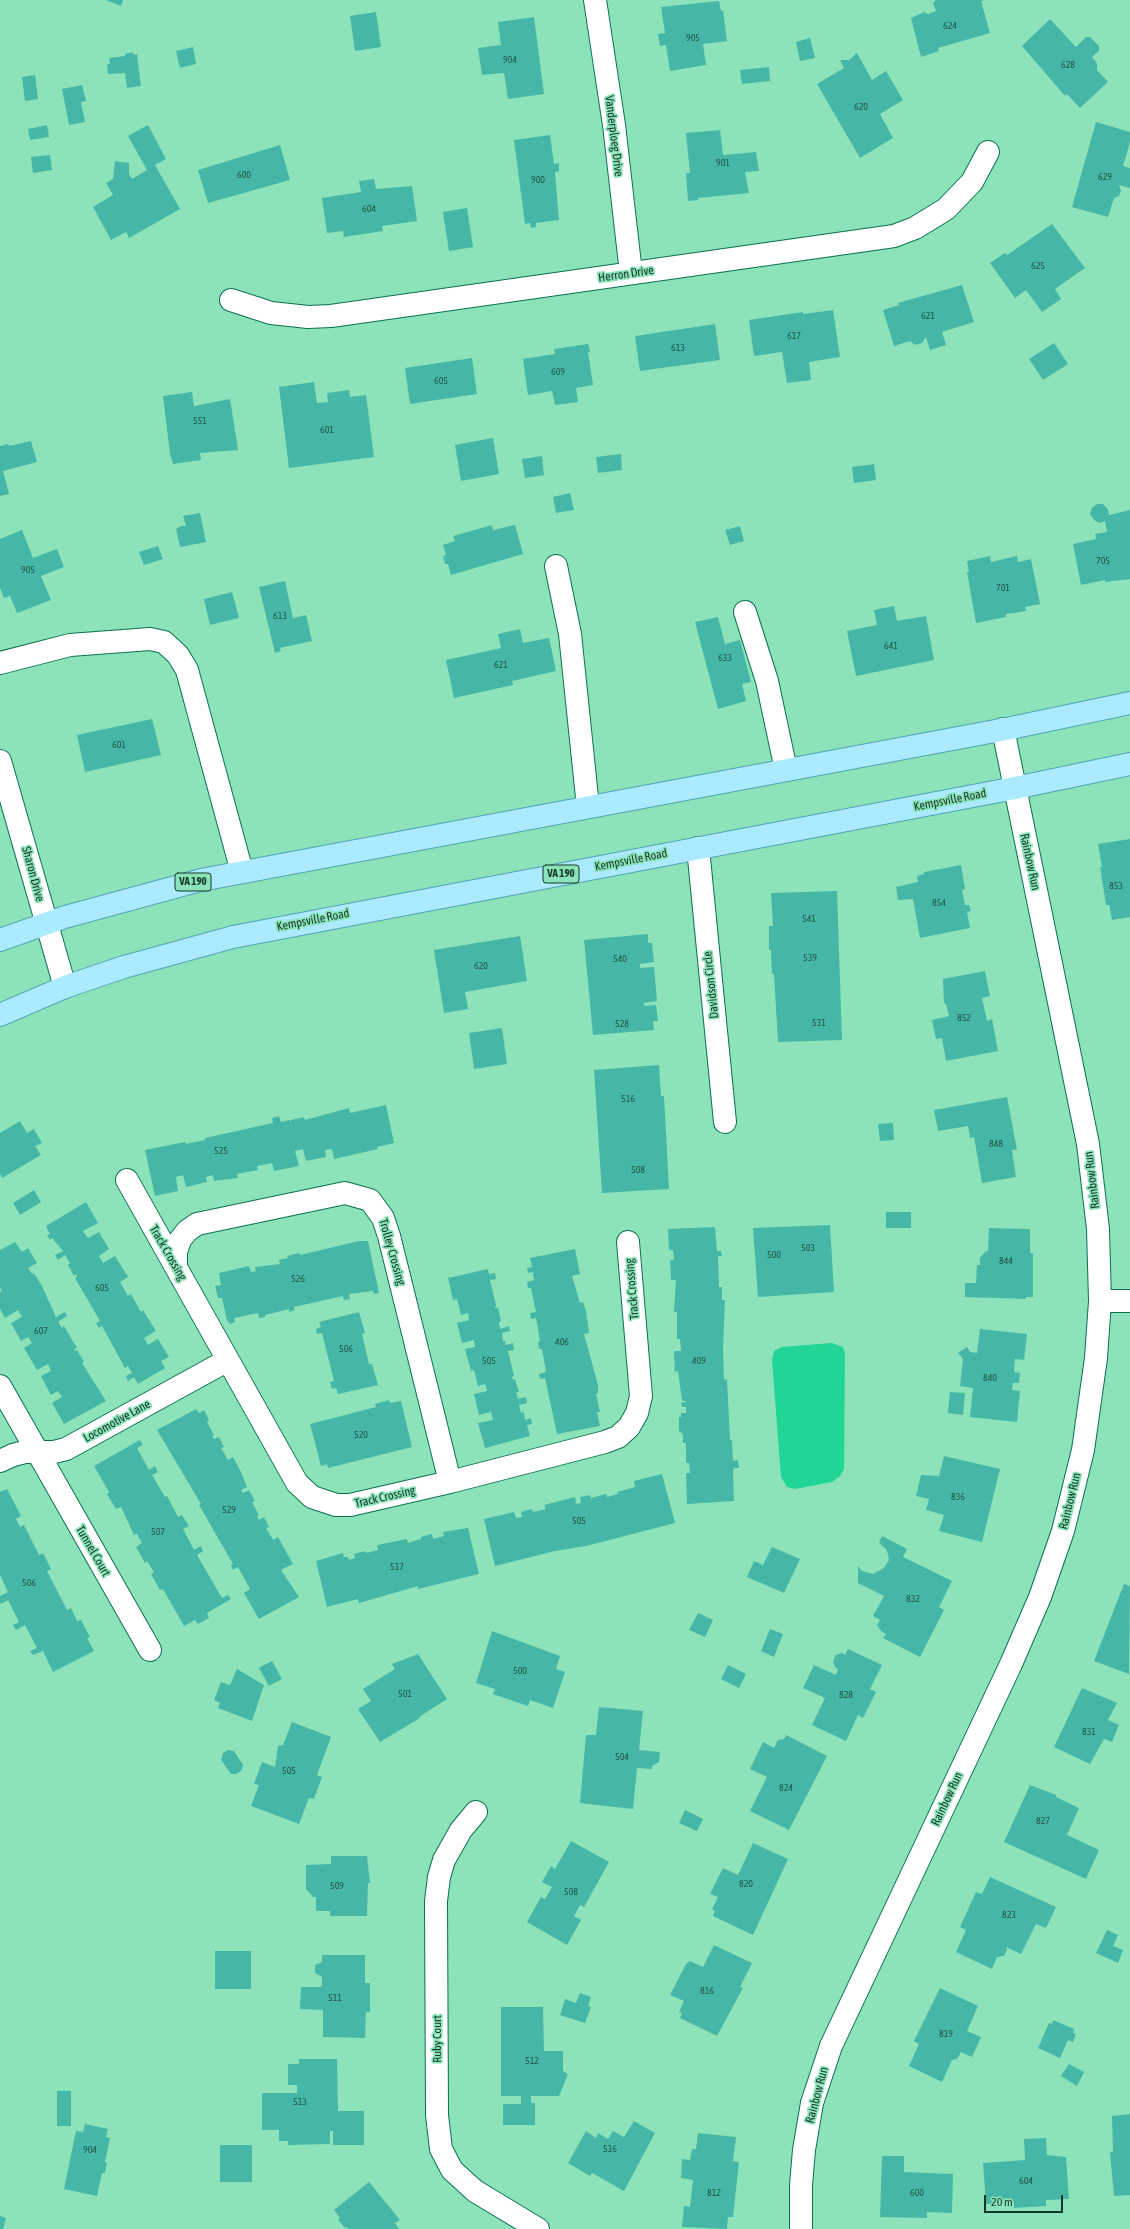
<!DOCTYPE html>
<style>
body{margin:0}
#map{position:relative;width:1130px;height:2229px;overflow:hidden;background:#8ce3b9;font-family:"Asap Condensed",sans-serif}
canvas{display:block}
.scale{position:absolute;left:984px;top:2195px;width:79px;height:18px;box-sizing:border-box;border:2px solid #123827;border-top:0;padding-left:5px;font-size:12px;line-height:14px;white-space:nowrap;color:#123827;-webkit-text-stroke:3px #8ce3b9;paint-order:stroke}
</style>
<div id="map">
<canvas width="1130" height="2229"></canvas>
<div class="scale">20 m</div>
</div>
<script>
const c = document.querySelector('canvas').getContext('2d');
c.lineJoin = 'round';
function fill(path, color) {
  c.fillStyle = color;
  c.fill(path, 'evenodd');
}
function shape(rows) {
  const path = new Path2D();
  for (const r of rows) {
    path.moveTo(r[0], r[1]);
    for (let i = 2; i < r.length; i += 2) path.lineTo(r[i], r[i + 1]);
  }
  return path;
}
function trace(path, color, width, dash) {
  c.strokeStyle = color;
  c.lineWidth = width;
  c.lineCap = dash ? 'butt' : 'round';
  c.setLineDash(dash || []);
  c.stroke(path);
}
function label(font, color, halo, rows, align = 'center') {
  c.font = font + ' "Asap Condensed",sans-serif';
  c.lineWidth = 3.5;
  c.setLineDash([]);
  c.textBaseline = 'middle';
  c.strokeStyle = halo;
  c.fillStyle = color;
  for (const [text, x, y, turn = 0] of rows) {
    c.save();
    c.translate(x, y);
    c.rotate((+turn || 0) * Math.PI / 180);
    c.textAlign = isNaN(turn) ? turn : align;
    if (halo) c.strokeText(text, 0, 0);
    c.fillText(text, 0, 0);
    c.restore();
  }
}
const water = shape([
 [832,1343,843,1347,845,1354,844,1469,840,1476,832,1482,795,1489,787,1487,781,1477,772,1360,774,1351,782,1347]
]);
const building = shape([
 [106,0,123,0,121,6],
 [936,0,985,0,981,1,990,33,938,48,939,51,921,57,911,18,924,12,928,14,936,11,933,3],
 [719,1,721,11,723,10,727,41,703,44,706,65,670,71,666,45,660,46,658,34,665,33,661,7],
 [376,12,381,47,355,51,350,16],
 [534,17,544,94,508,99,504,73,482,75,478,48,501,45,498,22],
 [1050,19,1076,47,1086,37,1090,37,1099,46,1099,51,1092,57,1097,63,1097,70,1108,82,1080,108,1067,94,1065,96,1022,46],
 [810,38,815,58,800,61,796,42],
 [193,47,196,64,180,68,176,51],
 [133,52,134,55,137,54,141,86,127,88,125,73,108,74,107,64,110,64,109,58,125,56,125,54],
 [857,53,872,80,886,71,903,100,880,114,893,138,860,158,817,84,844,68,840,60,849,60],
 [769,67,770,81,742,84,740,70],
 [35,75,38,99,25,101,22,77],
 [82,85,86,101,81,102,85,122,69,125,62,89],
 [1096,122,1130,132,1130,142,1123,166,1130,168,1130,188,1119,185,1121,191,1119,196,1114,198,1108,217,1072,207],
 [47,125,49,137,30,140,28,129],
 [148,125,166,159,155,165,180,209,129,238,126,232,111,240,93,207,113,195,106,183,113,179,115,161,129,163,129,174,132,179,147,170,128,136],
 [720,130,723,155,756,152,759,171,745,172,749,193,698,198,698,200,688,201,686,173,690,173,686,133],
 [550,135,554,164,559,163,559,171,555,172,559,220,536,223,536,227,531,228,530,223,525,224,514,140],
 [280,145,290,180,208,203,198,170],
 [50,155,52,170,33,173,31,157],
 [374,179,376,189,412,186,417,221,382,226,383,231,344,237,343,231,327,233,322,198,361,192,359,181],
 [467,208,473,247,449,251,443,212],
 [1052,224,1085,268,1055,289,1061,299,1042,312,1026,290,1015,298,990,263,1005,253,1007,255],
 [962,285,974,322,942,332,946,345,930,350,926,337,922,343,915,345,910,341,894,346,883,310,899,305,898,303],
 [833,310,840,357,809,362,811,380,787,383,782,352,754,356,749,320,803,312,803,314],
 [715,324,720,360,640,371,635,336],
 [1054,343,1068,364,1043,380,1029,359],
 [588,344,590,352,588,352,593,385,576,388,578,402,555,405,552,391,528,395,523,359,555,354,554,349],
 [472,358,477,394,410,404,405,368],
 [314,382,317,403,328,402,327,393,349,390,350,397,366,395,374,457,289,468,279,387],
 [192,392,194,406,230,399,238,450,200,453,201,460,173,464,170,454,163,396],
 [493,438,499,474,461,481,455,445],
 [31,441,37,462,3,471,9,494,0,496,0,446,8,444,9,446],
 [621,454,622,470,598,473,596,457],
 [542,456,544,475,525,478,522,459],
 [874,464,876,480,854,483,852,467],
 [570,493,574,510,556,513,553,497],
 [1097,504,1103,504,1108,509,1109,515,1130,510,1130,579,1105,582,1105,580,1081,585,1073,544,1096,539,1095,534,1107,532,1105,521,1099,523,1094,520,1090,514,1092,508],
 [200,513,206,542,180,547,176,529,181,526,186,526,183,516],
 [492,525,493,530,515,525,523,554,451,575,448,564,445,564,443,556,446,555,443,545,455,541,453,536],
 [740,526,744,541,730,545,725,530],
 [22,530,33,558,57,549,64,567,41,576,51,600,17,613,10,596,4,598,0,588,0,539],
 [158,546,163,559,144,565,139,552],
 [990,556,991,562,1017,556,1018,562,1031,559,1040,604,1025,607,1026,611,1006,614,1006,617,976,623,967,572,969,572,967,561],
 [285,581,293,618,306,615,312,641,280,648,281,651,275,653,259,587],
 [232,592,239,618,210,625,204,599],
 [894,606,897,621,926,616,934,660,856,676,847,631,877,625,874,610],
 [718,617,725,644,740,640,751,682,742,684,746,701,718,709,695,622],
 [520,629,523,643,549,638,556,671,512,681,513,685,454,698,446,660,501,648,498,634],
 [152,719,161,755,85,772,77,735],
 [1130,839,1130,917,1112,920,1109,905,1106,905,1100,867,1102,867,1098,844],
 [961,865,965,889,962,890,965,905,969,905,971,911,967,912,970,928,920,938,913,899,898,900,896,887,918,882,917,876,924,874,924,872],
 [837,891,842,1040,778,1042,774,974,772,974,771,950,769,950,769,926,773,926,771,893],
 [648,934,648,943,652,943,654,962,640,964,640,968,654,967,657,1001,644,1003,644,1006,656,1005,658,1021,653,1021,654,1030,593,1035,584,940],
 [520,936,527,981,465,992,468,1009,444,1013,434,950],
 [985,971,990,996,982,998,987,1021,992,1019,998,1051,946,1061,942,1038,936,1039,932,1020,949,1016,946,1004,944,1003,943,979],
 [502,1028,507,1064,474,1069,469,1033],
 [659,1065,661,1096,664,1096,669,1189,602,1193,594,1070],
 [1007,1097,1017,1150,1012,1150,1016,1177,982,1183,974,1137,970,1138,968,1126,938,1131,934,1110],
 [386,1105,394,1143,377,1147,378,1149,334,1159,332,1149,325,1150,326,1157,306,1161,303,1149,295,1151,299,1166,274,1171,272,1163,257,1166,258,1170,237,1174,238,1178,214,1181,213,1175,206,1177,207,1182,186,1187,183,1175,176,1177,178,1191,155,1196,145,1150,185,1142,186,1144,205,1140,205,1138,273,1123,272,1118,279,1116,281,1122,289,1120,290,1122,291,1120,304,1117,305,1120,349,1108,350,1113],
 [20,1121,27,1133,34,1129,42,1143,35,1146,41,1155,2,1178,0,1174,0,1133],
 [893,1123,894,1140,880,1141,878,1124],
 [34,1190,41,1202,20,1215,13,1203],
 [86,1202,98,1223,83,1231,88,1238,99,1232,109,1249,99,1256,103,1263,115,1256,128,1277,120,1282,128,1296,131,1294,141,1312,143,1310,156,1331,144,1338,148,1345,158,1339,169,1357,161,1361,165,1368,138,1384,134,1377,128,1381,126,1376,132,1373,128,1366,125,1368,102,1326,99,1328,96,1323,100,1321,75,1278,77,1277,76,1274,74,1276,68,1265,70,1263,65,1255,58,1260,55,1255,63,1251,52,1238,50,1240,47,1235,50,1234,46,1226],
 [886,1212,911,1212,911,1228,886,1228],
 [830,1225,834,1292,758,1297,753,1228],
 [715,1227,717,1251,721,1251,722,1256,718,1256,719,1287,722,1287,722,1300,725,1300,723,1350,724,1380,727,1379,730,1440,732,1440,733,1461,738,1460,739,1468,734,1468,733,1472,734,1501,687,1504,686,1473,690,1473,689,1463,686,1463,686,1443,683,1443,683,1434,679,1431,679,1417,681,1417,681,1413,686,1413,686,1407,682,1407,681,1403,686,1402,682,1400,678,1371,675,1372,674,1351,681,1351,680,1339,677,1339,677,1312,674,1312,676,1280,671,1280,670,1260,674,1260,673,1250,669,1250,668,1229],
 [989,1228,1030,1229,1030,1253,1033,1253,1033,1297,1026,1297,1026,1299,965,1297,965,1283,976,1283,977,1265,980,1265,980,1258,986,1251,988,1251],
 [359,1241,368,1241,379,1293,374,1294,373,1291,349,1294,350,1299,344,1300,343,1296,294,1307,295,1310,289,1312,289,1309,265,1315,265,1317,259,1318,258,1313,234,1318,235,1322,230,1324,227,1320,222,1298,218,1298,215,1286,221,1285,219,1273,249,1266,251,1272,256,1271,255,1267,280,1264,279,1260,288,1258,287,1256,299,1253,300,1255],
 [15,1242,22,1252,28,1248,37,1263,28,1268,32,1274,34,1273,42,1286,56,1317,65,1312,67,1316,58,1322,62,1328,64,1326,77,1348,74,1349,75,1351,77,1350,84,1362,82,1363,106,1401,64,1424,52,1403,62,1397,58,1391,51,1395,41,1376,51,1371,48,1364,37,1370,24,1348,32,1343,28,1337,21,1341,11,1323,22,1317,18,1310,5,1318,0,1309,0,1292,2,1291,0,1288,0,1250],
 [575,1249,580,1274,572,1276,580,1303,583,1302,586,1311,589,1333,584,1334,598,1385,598,1393,596,1394,600,1412,597,1412,600,1426,557,1434,545,1378,540,1379,539,1374,546,1372,542,1349,539,1349,538,1342,540,1341,536,1318,531,1319,530,1313,536,1312,531,1288,528,1288,527,1282,534,1280,533,1272,528,1273,527,1268,532,1267,530,1258],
 [488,1269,489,1274,495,1273,496,1279,490,1280,496,1305,495,1308,498,1308,501,1321,499,1322,500,1329,509,1326,510,1331,502,1333,503,1341,505,1341,506,1345,513,1343,514,1350,508,1351,514,1376,512,1377,513,1380,515,1379,519,1392,516,1392,518,1399,526,1397,527,1403,519,1405,521,1413,524,1412,525,1420,531,1418,532,1424,527,1425,530,1436,485,1448,478,1423,493,1420,491,1412,479,1415,474,1394,487,1391,485,1384,478,1386,474,1370,471,1371,465,1349,475,1347,474,1340,462,1343,457,1323,469,1320,468,1313,461,1315,457,1299,453,1300,448,1278],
 [359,1312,365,1333,362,1334,369,1364,372,1364,378,1385,338,1394,336,1388,332,1389,330,1382,334,1381,322,1333,317,1334,316,1329,321,1327,319,1322],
 [980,1329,1027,1334,1024,1360,1015,1359,1014,1372,1020,1373,1019,1383,1013,1383,1012,1390,1020,1391,1017,1422,970,1417,973,1388,960,1386,963,1359,958,1353,967,1347,970,1352,977,1353],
 [950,1392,965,1393,963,1415,948,1413],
 [389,1400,390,1403,401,1401,412,1447,328,1468,327,1464,321,1466,310,1424,376,1407,375,1404],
 [196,1409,199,1413,204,1410,209,1420,207,1422,214,1435,212,1436,214,1439,219,1437,224,1447,221,1448,228,1460,233,1457,241,1472,247,1487,241,1490,243,1493,249,1490,255,1501,252,1502,259,1515,257,1516,259,1520,264,1517,269,1527,266,1528,273,1540,278,1537,293,1564,281,1570,299,1597,259,1619,244,1593,250,1589,238,1567,233,1570,231,1565,233,1564,199,1505,201,1504,157,1430],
 [140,1440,143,1445,137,1448,149,1470,155,1466,158,1472,152,1475,165,1497,167,1496,178,1517,182,1515,189,1526,183,1529,194,1550,201,1546,203,1551,197,1555,222,1598,228,1595,231,1599,207,1613,209,1618,198,1624,195,1620,184,1626,163,1589,160,1590,151,1574,154,1572,147,1561,145,1563,136,1547,142,1543,137,1534,134,1535,121,1507,116,1509,107,1494,109,1492,94,1466],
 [944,1456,1000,1469,982,1542,939,1531,944,1515,926,1510,929,1499,916,1496,921,1475,939,1476],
 [662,1474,675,1523,586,1546,555,1551,495,1566,484,1519,514,1512,516,1518,522,1517,521,1512,532,1509,533,1512,546,1509,544,1505,575,1497,576,1504,581,1503,580,1497,590,1495,591,1498,606,1494,607,1497,618,1494,617,1492,635,1487,634,1481],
 [7,1489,21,1516,16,1519,20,1527,24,1525,39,1555,43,1553,51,1569,47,1571,67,1610,71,1608,77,1621,81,1620,90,1637,87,1638,94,1651,53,1672,43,1651,33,1655,30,1651,37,1648,25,1625,16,1630,13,1625,19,1622,8,1600,1,1604,0,1602,0,1596,8,1592,0,1575,0,1492],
 [468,1528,479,1574,418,1589,418,1586,359,1603,358,1599,327,1607,316,1561,343,1553,344,1557,348,1557,349,1560,355,1558,354,1554,365,1551,366,1553,378,1550,377,1545,407,1539,408,1543,421,1539,421,1537,432,1534,433,1539,444,1536,443,1532],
 [882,1536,907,1549,903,1557,952,1581,939,1607,944,1610,920,1657,883,1638,886,1634,881,1631,877,1625,880,1620,873,1616,884,1596,858,1583,858,1566,862,1571,873,1574,884,1568,889,1560,888,1554,886,1549,879,1543],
 [772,1547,800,1559,784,1593,747,1577,754,1561,763,1565],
 [1124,1584,1130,1586,1129,1674,1094,1661],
 [698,1613,713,1620,705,1637,689,1630],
 [770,1629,783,1634,774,1657,761,1651],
 [492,1631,560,1656,556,1669,565,1672,553,1708,530,1700,528,1706,493,1694,495,1689,476,1683],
 [848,1649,882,1665,870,1689,876,1692,863,1718,858,1715,846,1741,812,1725,825,1698,803,1688,814,1665,836,1675,838,1669,835,1667,833,1661,836,1655,842,1653,845,1655],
 [418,1654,447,1699,419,1717,420,1718,380,1742,358,1709,371,1701,363,1689,395,1669,392,1664],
 [272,1661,282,1679,269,1686,259,1668],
 [728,1665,746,1674,739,1688,721,1679],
 [237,1669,264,1685,252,1721,218,1708,220,1703,214,1700,221,1682,230,1685],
 [1082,1688,1117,1703,1108,1720,1119,1725,1112,1742,1104,1739,1090,1764,1054,1747],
 [599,1707,643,1711,639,1750,660,1752,659,1762,652,1766,652,1769,637,1768,633,1809,580,1803,586,1735,596,1735],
 [292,1722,331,1737,317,1775,322,1777,314,1799,309,1798,299,1824,251,1806,259,1785,254,1784,262,1762,275,1767,278,1746,283,1745],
 [786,1735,827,1756,789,1830,750,1811,767,1777,750,1769,763,1742,774,1748,778,1740,784,1739],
 [228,1750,234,1751,243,1765,241,1771,236,1774,231,1774,221,1760,223,1753],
 [1030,1785,1056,1795,1056,1797,1079,1808,1067,1835,1099,1850,1086,1879,1004,1842],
 [685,1810,703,1819,697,1831,679,1823],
 [571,1841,609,1862,584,1907,580,1905,574,1916,581,1920,567,1945,527,1922,541,1897,545,1899,552,1887,542,1882,551,1866,555,1869],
 [753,1843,788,1859,753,1935,713,1916,715,1911,712,1909,718,1897,710,1894,723,1868,738,1875],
 [331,1856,367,1856,370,1883,368,1883,367,1916,330,1916,330,1911,316,1911,316,1897,313,1897,306,1889,306,1865,331,1864],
 [990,1877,1056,1907,1046,1928,1036,1924,1021,1954,1006,1947,1007,1950,1004,1956,997,1957,992,1969,956,1952,966,1930,960,1927,976,1892,982,1894],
 [1107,1930,1118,1935,1113,1946,1123,1950,1118,1963,1096,1953],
 [714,1945,752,1963,740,1987,743,1988,717,2036,680,2018,682,2013,679,2012,684,2001,670,1995,686,1964,690,1961,703,1967],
 [215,1951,251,1951,251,1989,215,1989],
 [322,1955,365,1955,365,1983,370,1983,370,2012,366,2012,365,2038,323,2037,323,2010,300,2009,301,1987,321,1987,322,1984,322,1977,315,1973,315,1965,322,1962],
 [940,1988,978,2006,967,2031,981,2037,972,2057,961,2052,957,2059,952,2060,942,2082,909,2066,919,2044,914,2041],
 [580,1993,591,1997,588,2006,591,2007,585,2023,560,2015,565,1999,576,2003],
 [501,2007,543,2007,544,2051,563,2051,563,2071,568,2074,559,2096,531,2096,531,2103,535,2103,535,2125,503,2125,503,2104,521,2104,521,2096,501,2096],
 [1053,2020,1074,2029,1073,2033,1076,2034,1073,2042,1068,2040,1060,2058,1038,2048,1049,2023,1052,2024],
 [299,2059,337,2059,338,2111,364,2111,364,2145,333,2145,333,2131,330,2131,330,2144,288,2145,288,2141,279,2141,279,2130,262,2130,262,2093,297,2093,297,2085,288,2085,288,2064,299,2064],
 [1069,2064,1084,2072,1077,2086,1061,2076],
 [57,2091,71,2091,71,2126,57,2126],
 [1130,2114,1130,2195,1114,2196,1110,2152,1113,2152,1112,2116],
 [634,2121,655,2133,624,2191,592,2173,590,2176,568,2163,586,2131,596,2138,598,2133,608,2139,613,2131,624,2137],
 [85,2124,108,2129,106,2137,110,2138,105,2162,107,2163,105,2173,102,2173,97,2196,64,2189,76,2131,83,2132],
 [698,2133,736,2137,733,2161,739,2162,733,2217,728,2217,727,2229,682,2227,684,2206,690,2207,693,2180,681,2178,682,2159,690,2160,692,2149,696,2149],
 [1046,2138,1047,2155,1066,2157,1069,2199,1046,2200,1046,2206,1014,2208,1014,2202,986,2204,983,2163,1025,2160,1024,2139],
 [220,2145,252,2145,252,2182,220,2182],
 [882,2156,904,2156,904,2172,953,2174,952,2213,927,2212,927,2218,880,2217],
 [369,2182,400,2220,395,2223,399,2229,348,2229,347,2227,345,2228,338,2220,340,2218,334,2210],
 [0,2216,6,2218,3,2229,0,2229]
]);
const minor = shape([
 [595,0,614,125,631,273],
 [231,300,271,313,308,317,331,316,894,236,915,228,946,209,972,182,988,152],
 [556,566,570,634,588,807],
 [745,612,767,681,786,770],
 [0,663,70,645,150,639,164,642,178,655,187,670,242,872],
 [0,761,65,987],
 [698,848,725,1122],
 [127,1180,297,1483,312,1497,336,1505,350,1505,450,1482,605,1442,618,1437,629,1427,637,1413,641,1396,628,1242],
 [176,1267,176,1252,180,1240,187,1231,197,1224,345,1193,370,1200,383,1218,389,1236,450,1482],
 [1100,1301,1130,1301],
 [0,1386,150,1650],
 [0,1461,13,1455,25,1452,54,1452,66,1449,228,1360],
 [476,1812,461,1830,444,1860,439,1877,436,1901,437,2115,441,2149,452,2170,475,2191,538,2229],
 [801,2229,801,2185,804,2150,812,2103,831,2046,1011,1664,1040,1597,1063,1531,1083,1450,1096,1358,1100,1301,1098,1229,1088,1144,1003,729]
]);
const major = shape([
 [0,940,65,917,201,880,1006,729,1130,703],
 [0,1015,65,987,124,967,233,937,1015,788,1130,764]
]);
const numberNames = [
 ["624",950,26],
 ["905",693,38],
 ["904",510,60],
 ["628",1068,65],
 ["620",861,107],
 ["901",723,163],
 ["600",244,175],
 ["629",1105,177],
 ["900",538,180],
 ["604",369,209],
 ["625",1038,266],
 ["621",928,316],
 ["617",794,336],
 ["613",678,348],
 ["609",558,372],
 ["605",441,381],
 ["551",200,421],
 ["601",327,430],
 ["705",1103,561],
 ["905",28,570],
 ["701",1003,588],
 ["613",280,616],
 ["641",891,646],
 ["633",725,658],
 ["621",501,665],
 ["601",119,745],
 ["853",1116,886],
 ["854",939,903],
 ["541",809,919],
 ["539",810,958],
 ["540",620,959],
 ["620",481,966],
 ["852",964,1018],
 ["531",819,1023],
 ["528",622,1024],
 ["516",628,1099],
 ["848",996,1144],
 ["525",221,1151],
 ["508",638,1170],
 ["503",808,1248],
 ["500",774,1255],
 ["844",1006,1261],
 ["526",298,1279],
 ["605",102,1288],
 ["607",41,1331],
 ["406",562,1342],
 ["506",346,1349],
 ["505",489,1361],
 ["409",699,1361],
 ["840",990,1378],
 ["520",361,1435],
 ["836",958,1497],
 ["529",229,1510],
 ["505",579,1521],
 ["507",158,1532],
 ["517",397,1567],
 ["506",29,1583],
 ["832",913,1599],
 ["500",520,1671],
 ["501",405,1694],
 ["828",846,1695],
 ["831",1089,1732],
 ["504",622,1757],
 ["505",289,1771],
 ["824",786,1788],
 ["827",1043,1821],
 ["820",746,1884],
 ["509",337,1886],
 ["508",571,1892],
 ["823",1009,1915],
 ["816",707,1991],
 ["511",335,1998],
 ["819",946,2034],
 ["512",532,2061],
 ["513",300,2102],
 ["516",610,2149],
 ["904",90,2150],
 ["604",1026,2181],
 ["812",714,2193],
 ["600",917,2193]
];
const shields = [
 [561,874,36],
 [193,882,36]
];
const shieldNames = [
 ["VA 190",561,874],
 ["VA 190",193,882]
];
const streetNames = [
 ["Vanderploeg Drive",614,136,83],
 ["Herron Drive",626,274,-8],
 ["Kempsville Road",950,800,-11],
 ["Kempsville Road",631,860,-11],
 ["Rainbow Run",1030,862,78],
 ["Sharon Drive",33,874,75],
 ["Kempsville Road",313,920,-11],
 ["Davidson Circle",711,985,-96],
 ["Rainbow Run",1092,1180,-97],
 ["Trolley Crossing",392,1252,74],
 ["Track Crossing",168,1253,60],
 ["Track Crossing",632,1289,-95],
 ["Locomotive Lane",117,1421,-29],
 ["Track Crossing",385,1497,-13],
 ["Rainbow Run",1070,1501,-76],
 ["Tunnel Court",93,1551,60],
 ["Rainbow Run",947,1799,-65],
 ["Ruby Court",437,2039,-90],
 ["Rainbow Run",817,2095,-75]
];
fill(water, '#20d595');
fill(building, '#46b7a7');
trace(minor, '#0a724e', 24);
trace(major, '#51a3b3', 24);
trace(minor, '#fff', 22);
trace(major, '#abeaff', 22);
label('10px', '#1f5847', null, numberNames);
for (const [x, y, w] of shields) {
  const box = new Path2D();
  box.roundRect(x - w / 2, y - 9, w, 18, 3);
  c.fillStyle = '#8ce3b9';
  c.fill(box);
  trace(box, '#123827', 1);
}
label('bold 11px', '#123827', null, shieldNames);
label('12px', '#123827', '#8ce3b9', streetNames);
</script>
